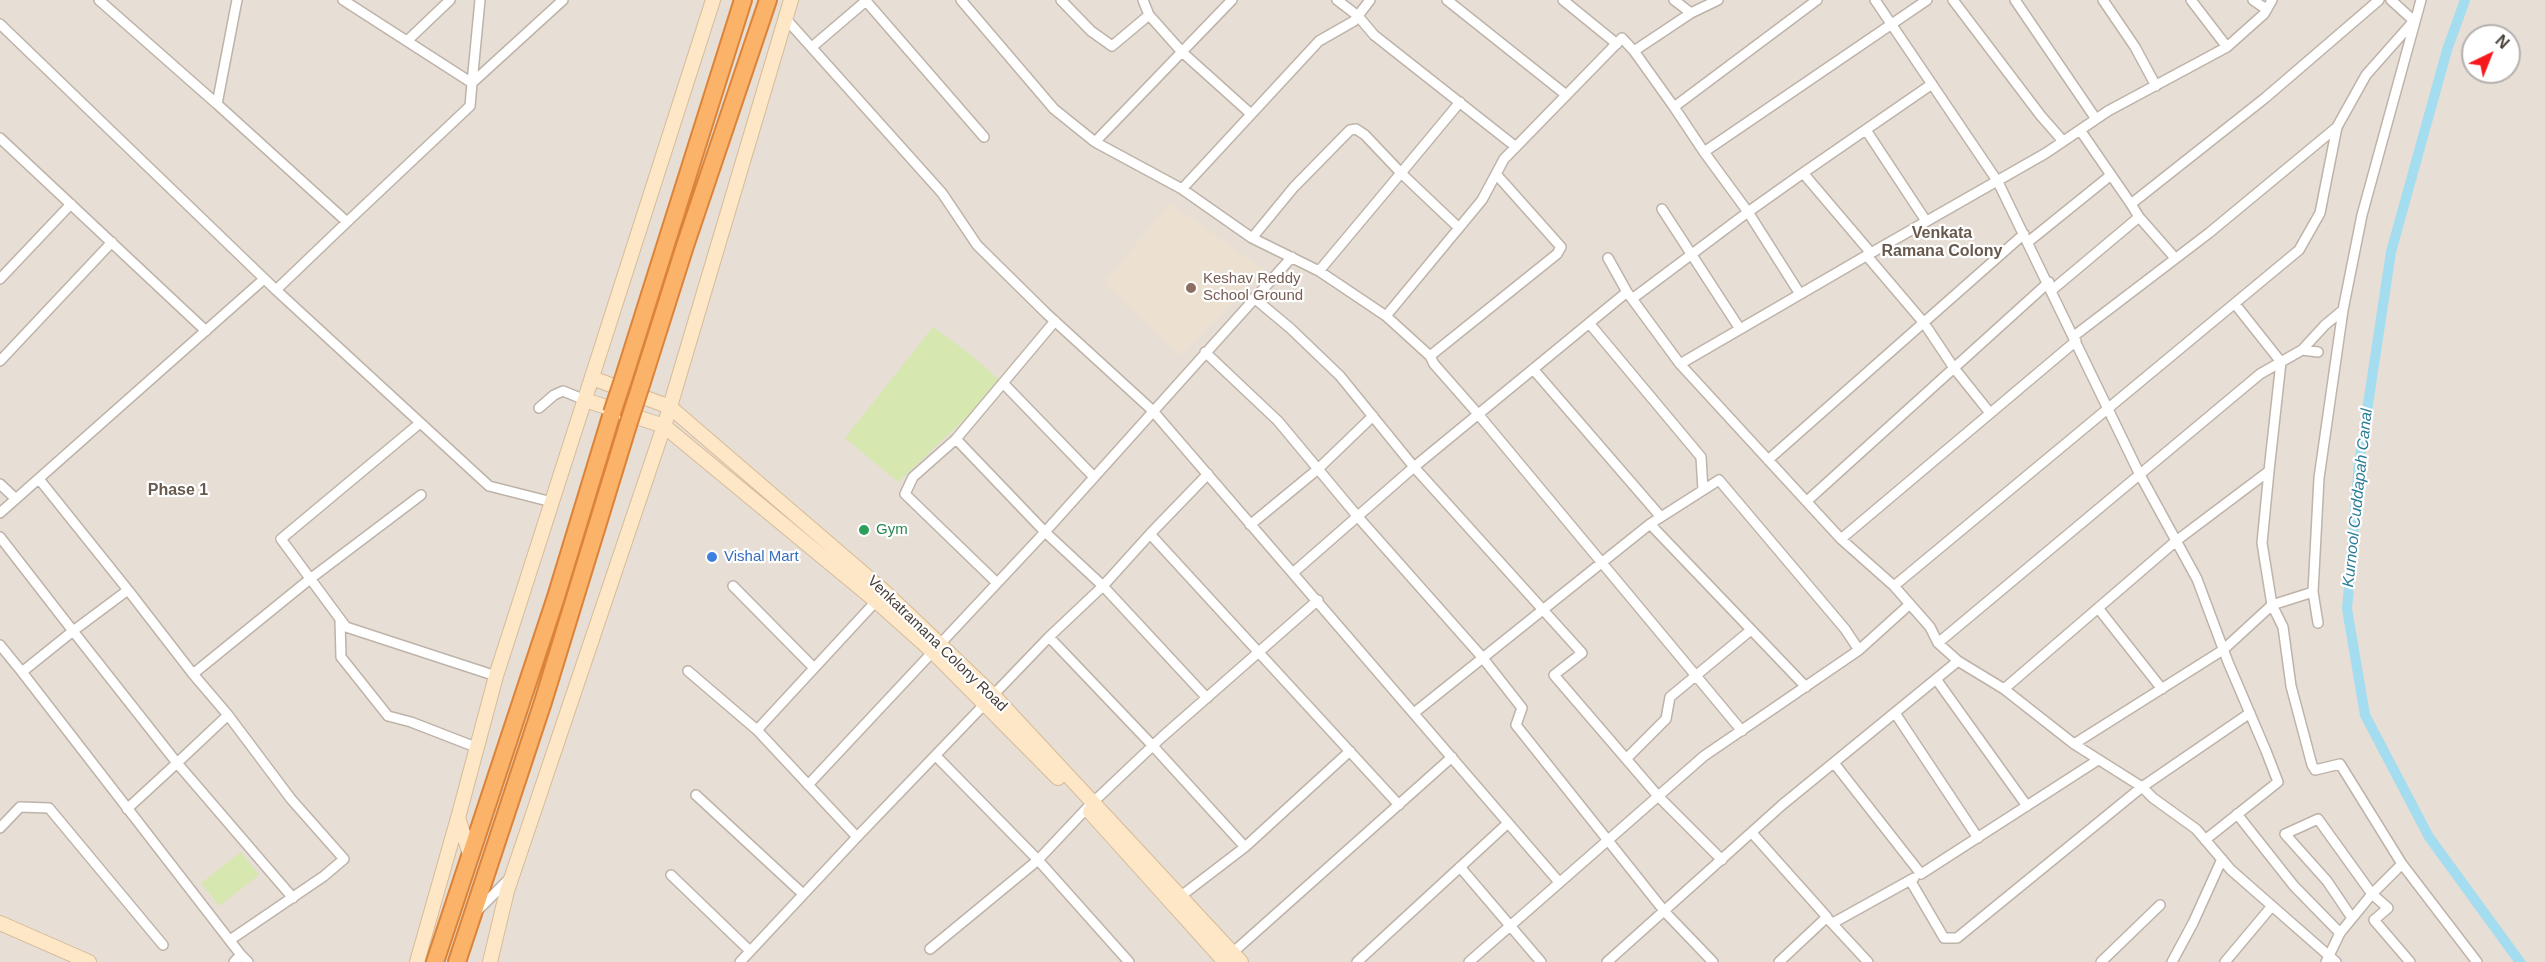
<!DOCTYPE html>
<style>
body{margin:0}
#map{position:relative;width:2545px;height:962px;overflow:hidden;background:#f3ede7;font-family:Arial,sans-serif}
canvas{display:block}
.north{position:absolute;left:2461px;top:24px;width:60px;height:60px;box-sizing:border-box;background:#fff;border:2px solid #b5b1af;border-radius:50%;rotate:43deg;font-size:16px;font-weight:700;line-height:24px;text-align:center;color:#463d36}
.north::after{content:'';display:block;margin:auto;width:21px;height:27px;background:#f61a1e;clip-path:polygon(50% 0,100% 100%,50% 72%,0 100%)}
</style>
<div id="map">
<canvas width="2545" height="962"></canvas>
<div class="north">N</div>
</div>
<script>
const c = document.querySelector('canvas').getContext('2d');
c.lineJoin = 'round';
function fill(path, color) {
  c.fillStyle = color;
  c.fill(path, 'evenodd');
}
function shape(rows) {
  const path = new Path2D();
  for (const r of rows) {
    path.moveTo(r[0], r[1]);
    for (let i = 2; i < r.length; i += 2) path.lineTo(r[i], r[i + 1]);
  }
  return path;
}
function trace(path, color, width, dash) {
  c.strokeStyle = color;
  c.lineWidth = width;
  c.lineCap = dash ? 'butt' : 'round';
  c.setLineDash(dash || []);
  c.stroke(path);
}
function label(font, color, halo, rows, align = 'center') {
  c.font = font + ' Arial,sans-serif';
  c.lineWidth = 4.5;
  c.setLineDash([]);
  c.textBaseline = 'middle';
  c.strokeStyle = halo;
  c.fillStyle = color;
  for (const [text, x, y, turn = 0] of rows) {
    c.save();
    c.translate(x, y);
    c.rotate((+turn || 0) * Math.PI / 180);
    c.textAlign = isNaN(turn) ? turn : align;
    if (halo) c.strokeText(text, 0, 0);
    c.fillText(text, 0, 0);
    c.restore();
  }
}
const residential = shape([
 [0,0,2545,0,2545,962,0,962],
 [2473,36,2509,36,2509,72,2473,72]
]);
const education = shape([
 [1169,203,1265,270,1180,356,1104,283]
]);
const green = shape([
 [933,327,966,351,1003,383,898,482,845,438],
 [241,852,259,875,219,906,201,883]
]);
const canal = shape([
 [2465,0,2447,50,2391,252,2359,464,2347,609,2365,715,2429,837,2520,962]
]);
const street = shape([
 [99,0,217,104],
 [237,0,217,104,347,222,276,290,489,486,552,502],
 [343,0,472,83,480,0],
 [961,0,1054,109,1095,142,1182,189,1319,41,1354,21,1370,0],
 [1061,0,1091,31,1112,46,1149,15],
 [1143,0,1149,15,1182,52,1251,114],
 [1337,0,1358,16,1374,35,1516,147],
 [1447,0,1565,94],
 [1563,0,1617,44],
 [1674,0,1691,13],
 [1718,0,1691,13,1634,51,1674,107,1817,0],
 [1875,0,1998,182,2139,473,2197,579,2228,662,2266,751,2278,782,2205,840],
 [1953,0,2041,116,2063,141],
 [2015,0,2096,119],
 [2103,0,2135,47,2156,86],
 [2191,0,2227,47],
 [2253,0,2266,9],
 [2391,0,2414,21],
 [866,1,984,137],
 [786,19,942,193,977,245,1047,314,1152,410,1559,882],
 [0,24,276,290],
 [407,41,450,0],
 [812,47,867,0],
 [1674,107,1704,152],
 [1866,130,1926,221],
 [0,138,206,331],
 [1095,142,1232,0],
 [2111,175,2131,204],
 [1182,189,1252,238,1319,271,1386,316,1430,356,1434,364,1478,414,1742,731],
 [1662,209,1740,329],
 [2139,217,2175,258],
 [347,222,470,106,472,83,563,0],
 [1252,238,1294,187,1350,130,1356,129,1365,135,1401,173,1460,102],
 [2028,242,2111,175,2080,130],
 [1871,253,2046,153,2108,111,2227,47,2264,14,2272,0],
 [1867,256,1924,323,1954,368,1990,413],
 [1608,258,1627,292,1680,364,1841,539,1894,586,1930,627,1938,643,1958,661,2004,689,2074,744,2142,787,2153,798,2196,829,2231,870,2336,962],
 [1319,271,1401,173,1459,228],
 [0,279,71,204],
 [2052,290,2139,217,2131,204,2265,98,2379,0],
 [1800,294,1748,212,1803,173],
 [1254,298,1290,328,1340,376,1414,467,1582,653,1554,675,1658,796,1722,860],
 [1632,299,1748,212,1704,152,1927,0],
 [1386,316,1482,200,1504,159,1622,38,1634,51],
 [1589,323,1701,457,1703,490],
 [2074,336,2209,233,2337,127,2366,75,2412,23],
 [2302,350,2325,325,2343,310],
 [1205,352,1278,421,1358,517,1482,657,1522,708,1516,725,1665,912,1713,962],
 [1430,356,1557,254,1561,247,1496,174],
 [0,361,112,242],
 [1680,364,1871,253,1803,173,1932,84],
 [1533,369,1661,517],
 [1003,383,1093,476],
 [539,408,554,395,563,391,585,400],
 [420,423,281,539,346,627,496,676],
 [956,439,1045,532,1103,586,1207,698],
 [1768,460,2024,234],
 [39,479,128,590],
 [0,484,16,499],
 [1807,501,2049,282],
 [0,513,264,279],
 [1250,525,1318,469,1373,416],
 [1150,534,1399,805],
 [0,537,73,631,22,672,0,645],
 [1841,539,2076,341],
 [1294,572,1414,467,1627,292],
 [996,582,905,494,913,477,956,439,1055,321],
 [733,586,814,668],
 [1894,586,2299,250,2320,213,2337,127],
 [2313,592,2272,605,2283,627,2291,686,2312,765,2315,770,2340,764,2402,864,2477,962],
 [2098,608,2162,689],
 [340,620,341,657,388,716,411,722,478,748],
 [2318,623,2313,592,2319,478,2343,310,2362,215,2421,0],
 [1049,637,1153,746,1245,847],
 [1938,643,2260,374,2302,350,2318,352],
 [688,671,757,730,857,837],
 [22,672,241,955],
 [193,674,310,579,421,495],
 [1936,679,2027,806],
 [1806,687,1650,524,1719,480,1845,629,1859,650],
 [2004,689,2176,541,2269,471,2281,362,2235,304],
 [1414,713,1650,524],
 [1895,713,1978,838],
 [228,715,291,799,344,859,324,876,230,940],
 [757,730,879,598],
 [2074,744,2223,650,2272,605,2262,543,2269,471],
 [936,756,1038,860,1129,962],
 [1626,759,1666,719,1670,697,1751,630],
 [1834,763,1921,874,2098,760],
 [808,785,1045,532,1292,257],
 [696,795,803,894],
 [127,809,177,763,228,715,193,674,128,590,73,631,177,763,293,898],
 [2237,814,2294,886,2340,933],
 [0,828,20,807,49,808,163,945],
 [1752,833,1827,917,1779,962],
 [1460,867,1541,962],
 [671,875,750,951],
 [1910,880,1944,938,1957,938,2142,787,2250,713],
 [1181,896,1245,847,1350,751],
 [477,911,510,878],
 [2352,918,2327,881,2285,834,2318,819,2372,894,2388,908,2374,920,2410,962],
 [1829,920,1868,962],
 [1833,923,1914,878],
 [930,949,1038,860,1087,808,1162,737,1318,600],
 [1230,955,1452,757],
 [234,962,241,955,248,962],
 [740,962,857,837,1049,637,1103,586,1150,534,1208,474],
 [1357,962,1508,823],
 [1469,962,1704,756,1859,650,1910,604],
 [1607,962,1782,805,1958,661],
 [2101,962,2160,905],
 [2172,962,2193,923,2222,859],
 [2225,962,2272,906],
 [2326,962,2340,933,2372,894,2402,864]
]);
const secondary = shape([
 [592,378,670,407,885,592,994,696,1241,962],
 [585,400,664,426,876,601,932,651,1058,778],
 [1090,812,1225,962],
 [470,854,458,818,496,676,713,0],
 [0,923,89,962],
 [417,962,458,818],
 [490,962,507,891,666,420,791,0]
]);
const highway = shape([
 [623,380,743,0],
 [640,388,685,246,768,0],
 [435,962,556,597,612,413],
 [457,962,543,702,628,425]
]);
const highwayBridge = shape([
 [612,413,623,380],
 [628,425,640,388]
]);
const markers = [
 [1191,288,6,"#8d6e63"],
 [864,530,6,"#2e9e5b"],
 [712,557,6,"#3f7fe0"]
];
const educationNames = [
 ["Keshav Reddy",1203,279],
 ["School Ground",1203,296]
];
const leisureNames = [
 ["Gym",876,530]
];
const shopNames = [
 ["Vishal Mart",724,557]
];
const streetNames = [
 ["Venkatramana Colony Road",937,644,44]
];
const neighbourhoodNames = [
 ["Venkata",1942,234],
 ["Ramana Colony",1942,252],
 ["Phase 1",178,491]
];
const waterNames = [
 ["Kurnool Cuddapah Canal",2358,498,-84]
];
fill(residential, '#e7ded5');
fill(education, '#ece0d1');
fill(green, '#d7e7b0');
trace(canal, '#a3ddef', 10);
trace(street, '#beb3a9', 12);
trace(secondary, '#d5bb99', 16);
trace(highway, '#db8439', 20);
trace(street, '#fff', 9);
trace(secondary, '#fee7c6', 14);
trace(highway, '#fbb269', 16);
trace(highwayBridge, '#db8439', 20, []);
trace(highwayBridge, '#fbb269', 16);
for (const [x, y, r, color] of markers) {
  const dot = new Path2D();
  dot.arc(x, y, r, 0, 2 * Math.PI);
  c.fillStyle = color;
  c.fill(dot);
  trace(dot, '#fff', 2);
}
label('15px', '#785e54', '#fff', educationNames, 'left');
label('15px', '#27864d', '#fff', leisureNames, 'left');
label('15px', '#366cbe', '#fff', shopNames, 'left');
label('15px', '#463d36', '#fff', streetNames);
label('bold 16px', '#68594d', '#fff', neighbourhoodNames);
label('italic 16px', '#2b7d98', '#fff', waterNames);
</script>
